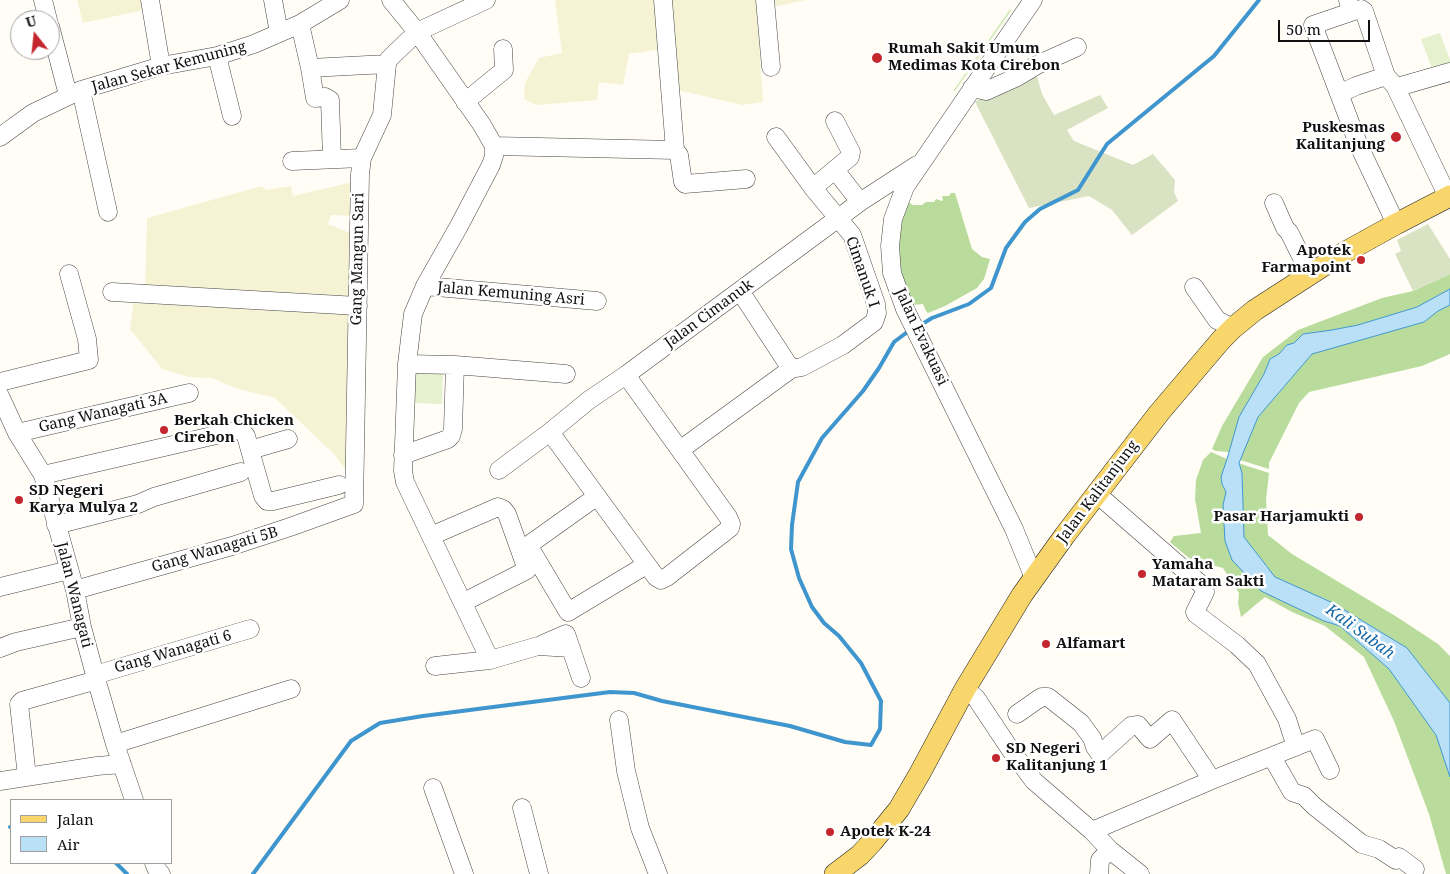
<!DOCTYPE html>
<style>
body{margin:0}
#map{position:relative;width:1450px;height:874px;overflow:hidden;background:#fffdf5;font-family:"Noto Serif",serif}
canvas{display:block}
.legend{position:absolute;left:10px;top:799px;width:162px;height:65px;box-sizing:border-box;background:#fff;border:1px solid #a0a0a0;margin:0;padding:6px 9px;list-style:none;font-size:15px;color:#111}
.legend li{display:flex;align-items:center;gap:10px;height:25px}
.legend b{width:25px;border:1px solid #a0a0a0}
.north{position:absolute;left:10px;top:10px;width:50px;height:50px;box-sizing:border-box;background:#fff;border:1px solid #a0a0a0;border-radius:50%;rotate:344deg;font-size:14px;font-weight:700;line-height:20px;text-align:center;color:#111}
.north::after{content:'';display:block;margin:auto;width:18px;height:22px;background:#c4262e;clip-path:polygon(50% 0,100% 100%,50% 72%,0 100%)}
.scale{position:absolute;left:1278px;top:20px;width:92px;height:22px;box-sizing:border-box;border:2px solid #111;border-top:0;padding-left:6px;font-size:15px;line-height:18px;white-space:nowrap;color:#111;-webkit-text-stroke:4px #fff;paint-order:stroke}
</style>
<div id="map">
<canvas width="1450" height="874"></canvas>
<ul class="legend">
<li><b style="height:6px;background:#f9d66b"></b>Jalan</li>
<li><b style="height:14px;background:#b9e0f7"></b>Air</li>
</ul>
<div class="north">U</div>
<div class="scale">50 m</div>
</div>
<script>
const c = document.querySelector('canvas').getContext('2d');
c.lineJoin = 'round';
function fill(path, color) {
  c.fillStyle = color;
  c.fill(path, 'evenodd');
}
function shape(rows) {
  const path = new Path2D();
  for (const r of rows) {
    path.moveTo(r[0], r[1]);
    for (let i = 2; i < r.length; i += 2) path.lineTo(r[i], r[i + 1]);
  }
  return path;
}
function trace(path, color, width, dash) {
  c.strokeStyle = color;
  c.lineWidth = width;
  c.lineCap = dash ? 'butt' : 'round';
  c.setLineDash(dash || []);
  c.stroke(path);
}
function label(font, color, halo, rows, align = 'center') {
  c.font = font + ' "Noto Serif",serif';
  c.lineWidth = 5;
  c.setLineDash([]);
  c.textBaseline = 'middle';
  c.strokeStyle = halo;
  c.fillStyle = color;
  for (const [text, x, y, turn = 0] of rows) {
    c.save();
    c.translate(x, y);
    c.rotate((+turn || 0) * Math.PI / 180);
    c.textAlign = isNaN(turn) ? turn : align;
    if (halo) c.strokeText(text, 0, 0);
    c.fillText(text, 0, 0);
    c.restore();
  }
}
const farmland = shape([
 [77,0,142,0,144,10,83,23],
 [555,0,659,0,662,49,629,54,623,85,599,82,597,100,537,105,524,99,525,83,539,58,562,53],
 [670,0,807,0,757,10,763,102,742,105,678,90],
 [353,182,355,216,331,215,328,224,353,234,349,296,341,299,145,289,147,218,262,186,266,190,291,186,293,196],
 [134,298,353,313,348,473,334,454,275,398,238,389,212,378,189,377,162,369,130,329]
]);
const green = shape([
 [1010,9,1011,11,955,91,953,91]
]);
const forest = shape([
 [951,193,955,193,972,249,982,257,990,259,984,279,977,288,945,306,928,313,926,311,923,304,912,305,903,278,900,264,899,238,902,221,907,201,913,205,922,205,926,202,934,202,936,199,942,201,943,200,942,196,949,196],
 [1450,274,1450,289,1417,307,1358,325,1332,330,1303,334,1294,343,1287,345,1279,354,1270,359,1264,374,1239,417,1229,452,1216,451,1212,449,1222,426,1263,357,1298,330,1382,298,1413,291],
 [1450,305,1450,354,1422,366,1309,392,1299,403,1269,463,1269,469,1240,460,1258,417,1312,354,1424,322,1438,311],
 [1211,452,1227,459,1221,477,1222,484,1226,492,1223,505,1225,541,1324,621,1340,626,1389,669,1436,735,1450,777,1450,874,1446,874,1429,814,1394,721,1364,657,1325,626,1292,612,1265,597,1241,617,1238,603,1239,593,1223,568,1190,559,1170,542,1174,536,1201,533,1195,499,1196,480,1203,460],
 [1238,463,1269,473,1266,500,1268,535,1292,554,1397,617,1438,644,1450,656,1450,703,1407,648,1333,603,1275,577,1244,537,1242,473]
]);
const cemetery = shape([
 [1035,69,1042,94,1054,115,1100,95,1108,108,1067,130,1074,141,1133,165,1153,154,1175,180,1174,192,1178,201,1132,235,1112,210,1089,196,1029,208,975,102,988,93],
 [1428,224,1450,259,1450,274,1413,291,1395,254,1401,251,1397,240]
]);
const pitch = shape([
 [1440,33,1450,60,1450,68,1434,74,1421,39],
 [416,369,443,370,442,404,414,403]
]);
const water = shape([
 [1450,289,1450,305,1438,311,1424,322,1312,354,1258,417,1239,463,1242,473,1244,537,1275,577,1333,603,1407,648,1450,703,1450,777,1436,735,1389,669,1340,626,1324,621,1261,591,1232,560,1225,541,1223,505,1226,492,1222,484,1221,477,1227,459,1239,417,1264,374,1270,359,1279,354,1287,345,1294,343,1303,334,1332,330,1358,325,1417,307,1450,289]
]);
const stream = shape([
 [919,326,932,318,969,304,991,288,1006,248,1025,222,1040,209,1078,190,1107,144,1214,56,1259,0],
 [10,827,11,827],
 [116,863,127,874],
 [253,874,351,741,380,723,423,716,610,692,634,693,662,701,790,726,845,742,871,745,880,729,881,701,861,663,839,636,824,623,812,607,799,578,791,549,792,525,798,482,822,438,863,391,879,368,894,342,910,330]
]);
const minor = shape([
 [43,0,48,20],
 [150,0,161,66],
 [273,0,279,33],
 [391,0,417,32,482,125,494,146,494,156,491,165,459,226,425,286,413,314,407,364,403,471,405,482,490,660],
 [663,0,675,150],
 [765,0,771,67],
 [1033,0,905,187,893,219,890,246,892,273,905,309,1014,529,1034,578],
 [1348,0,1351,12,1361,9,1364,11,1386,76,1395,86],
 [1351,12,1313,25,1359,146,1396,224],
 [300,24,310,68,387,64],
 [50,26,68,95],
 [217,56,232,116],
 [310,68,315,98,325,97,330,100,332,159],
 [972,88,986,91,1017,77,1037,65,1077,47],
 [81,90,108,212],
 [1339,94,1356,86,1386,76],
 [465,102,504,70,503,49],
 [0,137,33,113,81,90,161,66,217,56,254,44,300,24,340,0],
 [776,137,813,188,852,235,876,304,877,313,874,322,843,345,802,367,791,369],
 [494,146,675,150,679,155,683,182,685,184,746,179],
 [292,161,362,158],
 [836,171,860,202],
 [813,188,850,157,851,152,835,121],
 [1448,197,1395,86,1401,86,1450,72],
 [1274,203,1285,228,1289,232,1310,274],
 [425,286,597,301],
 [1194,287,1217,320,1233,328],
 [112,292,358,306],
 [407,364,455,365,566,374],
 [0,382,89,360,87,339,69,274],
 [0,396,17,433,43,475,75,590,82,627,95,675,115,744,134,800],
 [550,432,656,577,661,580,667,577,730,528,731,524,728,517,626,375],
 [17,433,189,393],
 [250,450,288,439],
 [680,450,791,369,740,291],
 [403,455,448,439,451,436,453,429,455,365],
 [499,470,550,432,589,400,626,375,860,202,917,165],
 [43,475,238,430,242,431,246,436,263,496,267,501,273,501,339,485],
 [1097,494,1204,587,1205,592,1195,612,1196,614,1237,645,1257,664,1287,719,1296,747],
 [596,497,530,544,530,548,568,612,646,565],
 [56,525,138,504,154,497,241,472],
 [431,536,498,507,503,509,507,514,527,570,464,602],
 [0,587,69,570],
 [75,590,232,546,290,527,354,504,360,174,362,158,382,115,387,64,389,59,417,32,486,0],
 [543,644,566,634,581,678],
 [0,648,16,642,82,627],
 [435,666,490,660,538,646,571,648],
 [95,675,250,629],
 [965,689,976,698,1010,749,1034,781,1092,831,1110,850,1100,860,1099,874],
 [1017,714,1037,700,1042,697,1048,697,1081,723,1092,738,1095,747,1100,754,1131,726,1138,725,1150,739,1172,720,1212,780],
 [619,720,626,771,640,828,658,874],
 [115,744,291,689],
 [1272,757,1292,792,1304,796,1314,806,1362,844,1379,849,1396,860,1399,857,1415,869],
 [27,777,19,704,22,701,97,680],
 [0,781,97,766,122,764],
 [433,788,464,874],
 [522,808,539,874],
 [1092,831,1212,780,1315,739,1330,770],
 [1110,850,1140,874],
 [154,863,156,868,161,874]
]);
const major = shape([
 [835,874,860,855,873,841,899,809,920,773,965,689,1022,595,1065,535,1159,413,1221,340,1233,328,1255,310,1340,255,1396,224,1450,196]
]);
const markers = [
 [877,58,6,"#c4262e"],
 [1396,137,6,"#c4262e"],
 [1361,260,5,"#c4262e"],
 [164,430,5,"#c4262e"],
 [19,500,5,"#c4262e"],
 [1359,517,5,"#c4262e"],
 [1142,574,5,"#c4262e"],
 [1046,644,5,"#c4262e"],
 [996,758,5,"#c4262e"],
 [830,832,5,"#c4262e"]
];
const poiNames = [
 ["Rumah Sakit Umum",888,49],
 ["Medimas Kota Cirebon",888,66],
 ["Puskesmas",1385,128,"right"],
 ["Kalitanjung",1385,145,"right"],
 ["Apotek",1351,251,"right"],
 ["Farmapoint",1351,268,"right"],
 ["Berkah Chicken",174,421],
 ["Cirebon",174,438],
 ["SD Negeri",29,491],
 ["Karya Mulya 2",29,508],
 ["Pasar Harjamukti",1349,517,"right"],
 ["Yamaha",1152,565],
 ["Mataram Sakti",1152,582],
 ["Alfamart",1056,644],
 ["SD Negeri",1006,749],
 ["Kalitanjung 1",1006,766],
 ["Apotek K-24",840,832]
];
const streetNames = [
 ["Jalan Sekar Kemuning",169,67,-15],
 ["Gang Mangun Sari",358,259,-89],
 ["Cimanuk I",862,272,71],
 ["Jalan Kemuning Asri",511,294,5],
 ["Jalan Cimanuk",709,314,-36],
 ["Jalan Evakuasi",921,337,65],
 ["Gang Wanagati 3A",103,413,-13],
 ["Jalan Kalitanjung",1098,492,-53],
 ["Gang Wanagati 5B",215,550,-16],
 ["Jalan Wanagati",74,595,76],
 ["Gang Wanagati 6",173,652,-16]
];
const waterNames = [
 ["Kali Subah",1360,632,36]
];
fill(farmland, '#f6f3d4');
fill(green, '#d5ebbd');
fill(forest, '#b9dc9c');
fill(cemetery, '#d9e3c4');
fill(pitch, '#e6f2cf');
fill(water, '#b9e0f7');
trace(water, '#3f96cf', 1);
trace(stream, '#3f96cf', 4);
trace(minor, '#444', 19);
trace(major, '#222', 22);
trace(minor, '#fff', 18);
trace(major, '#f9d66b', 21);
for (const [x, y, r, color] of markers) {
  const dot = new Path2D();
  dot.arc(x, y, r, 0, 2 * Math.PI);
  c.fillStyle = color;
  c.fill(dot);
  trace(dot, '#fff', 2);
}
label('bold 15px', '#111', '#fff', poiNames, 'left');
label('15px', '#111', '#fff', streetNames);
label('italic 16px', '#1768a6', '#fff', waterNames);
</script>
